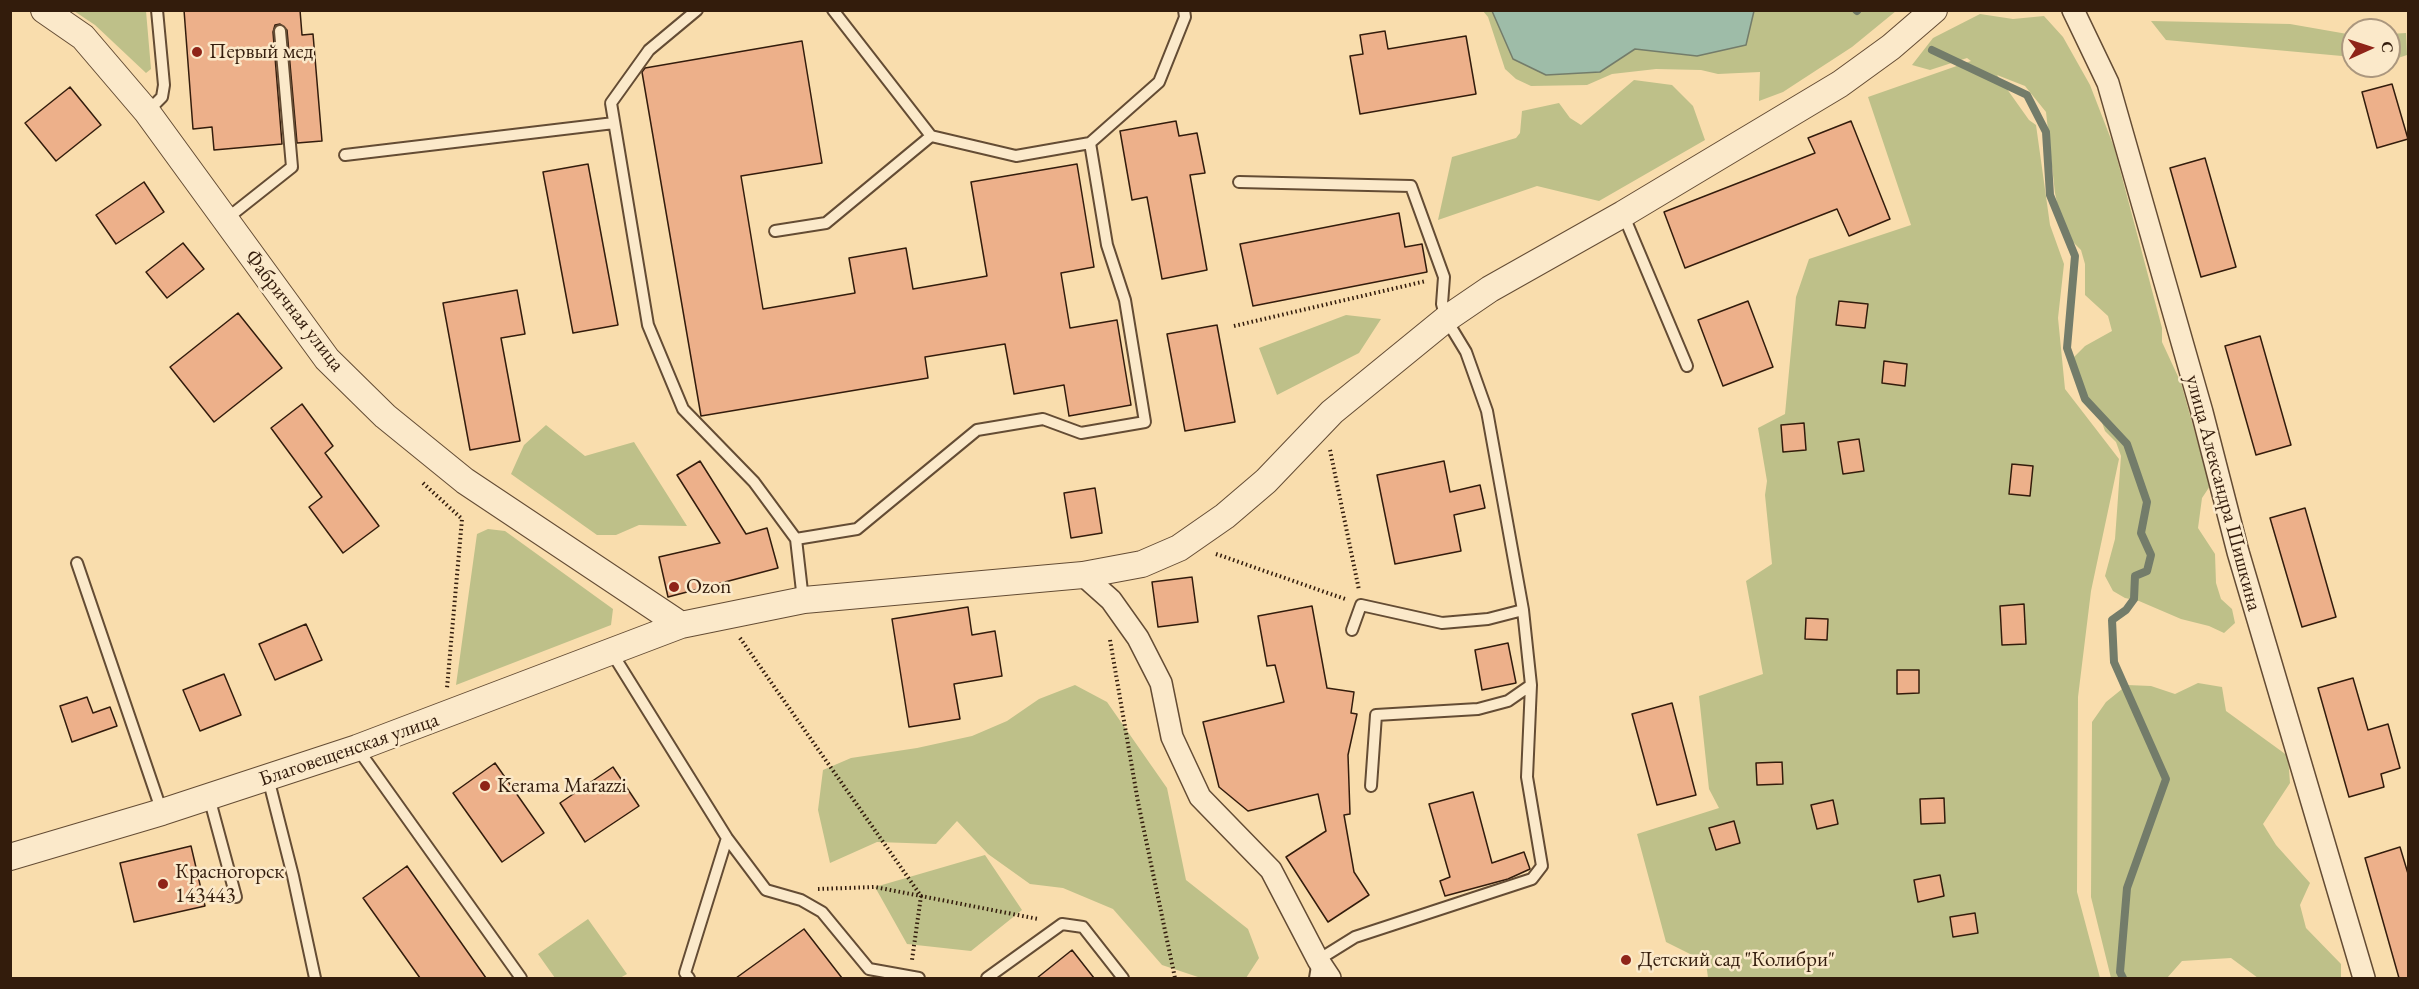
<!DOCTYPE html>
<meta charset="utf-8">
<style>
body{margin:0}
#map{position:relative;width:2419px;height:989px;overflow:hidden;background:#f9ddad;font-family:"EB Garamond",serif}
canvas{display:block}
.frame{position:absolute;inset:0;border:12px solid #331c0c;pointer-events:none}
.north{position:absolute;left:2341px;top:18px;width:60px;height:60px;box-sizing:border-box;background:#fbe9ca;border:2px solid #ab977e;border-radius:50%;rotate:87deg;font-size:16px;font-weight:700;line-height:24px;text-align:center;color:#331c0c}
.north::after{content:'';display:block;margin:auto;width:21px;height:27px;background:#8f2418;clip-path:polygon(50% 0,100% 100%,50% 72%,0 100%)}
</style>
<div id="map">
<canvas width="2419" height="989"></canvas>
<div class="frame"></div>
<div class="north">С</div>
</div>
<script>
const c = document.querySelector('canvas').getContext('2d');
c.lineJoin = 'round';
function fill(path, color) {
  c.fillStyle = color;
  c.fill(path, 'evenodd');
}
function shape(rows) {
  const path = new Path2D();
  for (const r of rows) {
    path.moveTo(r[0], r[1]);
    for (let i = 2; i < r.length; i += 2) path.lineTo(r[i], r[i + 1]);
  }
  return path;
}
function trace(path, color, width, dash) {
  c.strokeStyle = color;
  c.lineWidth = width;
  c.lineCap = dash ? 'butt' : 'round';
  c.setLineDash(dash || []);
  c.stroke(path);
}
function label(font, color, halo, rows, align = 'center') {
  c.font = font + ' "EB Garamond",serif';
  c.lineWidth = 5;
  c.setLineDash([]);
  c.textBaseline = 'middle';
  c.strokeStyle = halo;
  c.fillStyle = color;
  for (const [text, x, y, turn = 0] of rows) {
    c.save();
    c.translate(x, y);
    c.rotate((+turn || 0) * Math.PI / 180);
    c.textAlign = isNaN(turn) ? turn : align;
    if (halo) c.strokeText(text, 0, 0);
    c.fillText(text, 0, 0);
    c.restore();
  }
}
const green = shape([
 [74,11,146,11,151,69,146,73,95,25],
 [1483,11,1492,11,1513,59,1546,75,1600,72,1635,49,1697,56,1746,45,1754,11,1896,11,1852,47,1783,92,1759,101,1760,72,1718,74,1701,70,1656,69,1612,74,1587,85,1531,86,1516,79,1505,69,1488,17],
 [1980,14,2013,19,2044,16,2063,37,2090,85,2114,147,2162,328,2162,342,2181,383,2210,486,2202,498,2198,528,2215,554,2216,583,2221,599,2232,609,2235,623,2224,633,2209,626,2181,619,2139,601,2125,598,2113,591,2105,576,2115,539,2121,456,2116,442,2105,431,2099,414,2081,390,2074,357,2085,346,2112,331,2108,316,2085,295,2085,264,2081,250,2068,237,2061,222,2055,193,2046,112,2025,86,1997,75,2029,120,2036,125,2050,225,2064,264,2058,318,2065,389,2119,459,2091,591,2078,697,2077,892,2100,978,1708,978,1706,962,1666,942,1637,834,1719,808,1709,789,1699,696,1763,674,1746,581,1772,564,1765,495,1767,481,1758,428,1785,414,1796,297,1809,259,1911,225,1868,97,1971,61,1967,58,1930,70,1912,65,1933,38],
 [2151,21,2290,24,2353,35,2353,57,2166,40],
 [2406,33,2407,55,2389,61,2389,34],
 [1634,80,1672,85,1693,106,1705,140,1599,201,1537,186,1438,220,1452,157,1516,138,1520,133,1522,111,1559,103,1570,118,1581,125],
 [1346,315,1381,319,1359,353,1277,395,1259,348],
 [546,425,585,456,634,442,687,526,639,525,616,535,597,535,511,474,524,445],
 [488,529,505,531,613,609,611,625,456,685,477,534],
 [2198,683,2222,687,2226,711,2288,756,2290,783,2263,824,2276,845,2310,883,2300,905,2306,928,2341,964,2341,978,2258,978,2231,958,2182,961,2167,978,2111,978,2091,897,2092,722,2106,702,2127,685,2151,686,2175,694],
 [1075,685,1107,702,1167,788,1186,880,1248,929,1259,958,1246,978,1201,978,1162,965,1113,909,1063,888,1030,884,988,854,957,821,936,844,877,842,830,863,818,810,823,770,851,758,917,748,972,736,1007,721,1039,699],
 [985,855,1022,910,971,951,907,944,875,887],
 [588,919,627,974,620,978,555,978,538,954]
]);
const water = shape([
 [1492,11,1754,10,1754,11,1746,45,1697,56,1635,49,1600,72,1546,75,1513,59,1492,11]
]);
const stream = shape([
 [1856,10,1857,11],
 [1932,50,2027,95,2046,132,2050,195,2075,256,2067,348,2085,399,2127,444,2147,502,2141,533,2151,555,2147,571,2135,576,2134,599,2126,610,2112,620,2114,662,2166,779,2127,888,2120,972,2123,978]
]);
const building = shape([
 [184,10,300,10,302,35,313,34,322,141,297,143,287,30,280,24,275,25,273,32,282,144,214,150,212,127,193,129,184,10],
 [1385,31,1388,49,1466,36,1476,94,1360,114,1350,56,1363,54,1360,35,1385,31],
 [802,41,822,163,741,176,763,309,855,293,849,258,906,248,913,289,987,276,971,182,1077,164,1094,267,1061,273,1070,328,1117,320,1131,405,1069,416,1064,385,1014,394,1005,344,925,357,928,378,701,416,642,72,645,68,802,41],
 [2392,84,2408,139,2377,148,2362,92,2392,84],
 [70,87,101,125,56,161,25,123,70,87],
 [1176,121,1179,136,1197,133,1205,173,1190,175,1207,270,1162,279,1147,197,1132,200,1120,131,1176,121],
 [1851,121,1890,219,1849,236,1837,209,1685,268,1664,212,1815,153,1808,138,1851,121],
 [2205,158,2236,267,2201,277,2170,168,2205,158],
 [588,164,618,325,573,333,543,172,588,164],
 [144,182,164,212,116,244,96,215,144,182],
 [1399,213,1405,247,1422,244,1427,272,1253,306,1240,244,1399,213],
 [183,243,204,269,167,298,146,272,183,243],
 [517,290,525,334,501,338,520,441,470,450,443,303,517,290],
 [1748,301,1773,367,1723,386,1698,320,1748,301],
 [1839,301,1868,304,1865,328,1836,325,1839,301],
 [238,313,282,368,214,422,170,367,238,313],
 [1217,325,1235,422,1185,431,1167,334,1217,325],
 [2260,336,2291,445,2256,455,2225,346,2260,336],
 [1884,361,1907,364,1905,386,1882,383,1884,361],
 [302,404,333,446,325,453,379,526,343,553,309,507,322,497,271,428,302,404],
 [1804,423,1806,450,1783,452,1781,425,1804,423],
 [1859,439,1864,471,1843,474,1838,442,1859,439],
 [700,461,746,534,767,528,778,568,668,597,659,557,720,543,677,475,700,461],
 [1444,461,1450,492,1480,485,1485,508,1454,515,1461,551,1395,564,1377,475,1444,461],
 [2012,464,2033,466,2030,496,2009,494,2012,464],
 [1095,488,1102,533,1071,538,1064,493,1095,488],
 [2305,508,2336,617,2302,627,2270,518,2305,508],
 [1192,577,1198,622,1158,627,1152,582,1192,577],
 [2024,604,2026,644,2002,645,2000,606,2024,604],
 [1312,606,1327,688,1354,692,1351,713,1357,714,1348,755,1350,814,1344,815,1354,872,1369,895,1328,922,1286,857,1326,831,1318,794,1248,811,1219,787,1203,722,1284,702,1275,665,1267,666,1258,616,1312,606],
 [968,607,972,635,995,631,1002,676,954,684,960,719,909,727,892,619,968,607],
 [1806,618,1828,619,1827,640,1805,639,1806,618],
 [306,624,322,660,275,680,259,644,306,624],
 [1508,643,1516,683,1482,690,1475,650,1508,643],
 [1897,670,1919,670,1919,693,1897,694,1897,670],
 [224,674,241,715,200,731,183,690,224,674],
 [2353,678,2368,730,2388,724,2400,768,2381,774,2384,787,2349,797,2318,688,2353,678],
 [87,697,93,713,110,707,117,726,72,742,60,706,87,697],
 [1672,703,1696,795,1657,805,1632,714,1672,703],
 [1782,762,1783,784,1757,785,1756,763,1782,762],
 [495,763,544,833,502,862,453,793,495,763],
 [613,767,639,806,585,842,560,803,613,767],
 [1473,792,1492,863,1524,852,1530,869,1508,879,1445,896,1440,881,1450,877,1429,804,1473,792],
 [1944,798,1945,823,1921,824,1920,799,1944,798],
 [1833,800,1838,824,1817,829,1811,805,1833,800],
 [1734,821,1740,843,1716,850,1709,828,1734,821],
 [191,846,205,906,134,922,120,863,191,846],
 [2400,847,2409,877,2409,978,2399,978,2365,858,2400,847],
 [407,866,486,978,420,978,363,898,407,866],
 [1940,875,1944,896,1918,902,1914,880,1940,875],
 [1975,913,1978,933,1953,937,1950,917,1975,913],
 [804,929,842,978,736,978,804,929],
 [1072,950,1094,978,1037,978,1072,950]
]);
const path = shape([
 [1234,326,1426,281],
 [1330,450,1359,590],
 [423,483,462,519,447,688],
 [1216,554,1345,599],
 [740,638,921,896,912,960],
 [1110,640,1138,802,1175,978],
 [818,889,875,887,1038,919]
]);
const service = shape([
 [697,10,649,50,611,103,648,325,683,409,754,482,796,539,803,600],
 [147,112,162,97,164,85,157,10],
 [1090,143,1159,82,1185,17,1184,10],
 [345,155,614,123],
 [1239,182,1411,186,1444,277,1442,304,1446,319,1466,352,1487,411,1523,610,1531,685,1527,777,1542,866,1532,879,1355,937,1318,960,1315,978],
 [1623,214,1687,366],
 [225,220,292,167,280,31],
 [775,231,826,223,931,136],
 [796,539,857,529,977,430,1043,419,1081,433,1145,422,1125,300,1107,245,1090,143,1016,156,931,136,833,10],
 [77,563,162,812],
 [1352,630,1361,605,1442,623,1488,619,1523,610],
 [612,653,727,838,766,890,801,900,822,912,869,969,919,978],
 [357,748,521,978],
 [268,778,293,876,315,978],
 [1371,786,1376,715,1478,709,1508,701,1531,685],
 [209,797,236,897],
 [689,978,685,973,727,838],
 [987,978,1062,924,1083,927,1123,978]
]);
const minor = shape([
 [2073,10,2108,83,2202,412,2238,552,2364,978],
 [1083,575,1111,600,1138,638,1161,683,1172,737,1200,797,1271,870,1318,960,1330,978]
]);
const tertiary = shape([
 [44,10,83,37,147,112,327,359,385,416,465,481,681,625],
 [10,857,162,812,357,748,681,625,804,600,1083,575,1142,564,1179,548,1225,516,1266,481,1332,412,1446,319,1490,289,1623,214,1840,84,1891,47,1934,10]
]);
const markers = [
 [197,52,6,"#8f2418"],
 [674,587,6,"#8f2418"],
 [485,786,6,"#8f2418"],
 [163,884,6,"#8f2418"],
 [1626,960,6,"#8f2418"]
];
const poiNames = [
 ["Первый мед",209,52],
 ["Ozon",686,587],
 ["Kerama Marazzi",497,786],
 ["Красногорск",175,872],
 ["143443",175,896],
 ["Детский сад \"Колибри\"",1638,960]
];
const streetNames = [
 ["Фабричная улица",294,311,52],
 ["улица Александра Шишкина",2223,493,75],
 ["Благовещенская улица",349,750,-19]
];
fill(green, '#bec089');
fill(water, '#9ebca8');
trace(water, '#737c6a', 1.5);
trace(stream, '#737c6a', 8);
fill(building, '#edb08a');
trace(building, '#331c0c', 1.5);
trace(service, '#644c34', 14);
trace(minor, '#644c34', 24);
trace(tertiary, '#644c34', 28);
trace(path, '#331c0c', 4, [1.5, 3]);
trace(service, '#fbe9ca', 10);
trace(minor, '#fbe9ca', 21);
trace(tertiary, '#fbe9ca', 26);
for (const [x, y, r, color] of markers) {
  const dot = new Path2D();
  dot.arc(x, y, r, 0, 2 * Math.PI);
  c.fillStyle = color;
  c.fill(dot);
  trace(dot, '#fbe9ca', 2);
}
label('21px', '#331c0c', '#fbe9ca', poiNames, 'left');
label('21px', '#331c0c', '#fbe9ca', streetNames);
</script>
